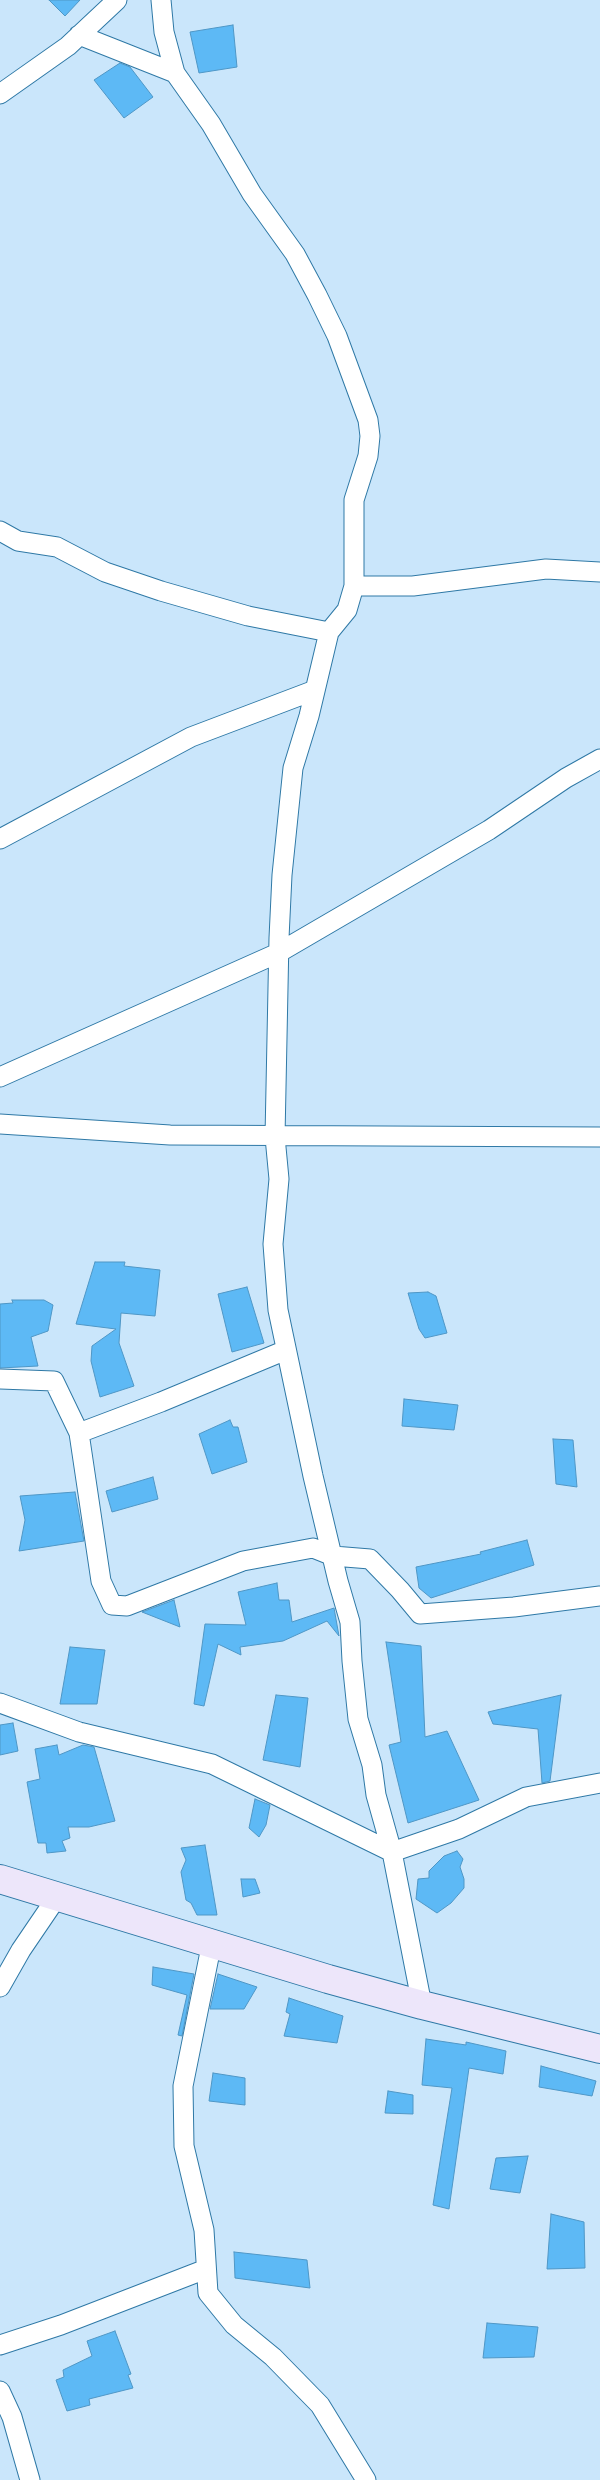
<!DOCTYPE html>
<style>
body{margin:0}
canvas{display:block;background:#cae6fb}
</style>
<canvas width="600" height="2480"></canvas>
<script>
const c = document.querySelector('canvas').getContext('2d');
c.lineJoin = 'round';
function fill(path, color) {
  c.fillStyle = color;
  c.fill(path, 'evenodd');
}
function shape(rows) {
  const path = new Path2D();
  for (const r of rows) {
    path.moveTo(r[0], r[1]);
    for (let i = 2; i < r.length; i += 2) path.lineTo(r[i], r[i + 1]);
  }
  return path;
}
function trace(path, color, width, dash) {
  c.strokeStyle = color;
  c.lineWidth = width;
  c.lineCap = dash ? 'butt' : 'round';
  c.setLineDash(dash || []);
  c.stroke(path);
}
const building = shape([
 [49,0,80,0,65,16,49,0],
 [233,25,237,67,199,73,190,32,233,25],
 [120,63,130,67,153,97,124,118,94,80,120,63],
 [95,1262,125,1262,124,1266,160,1270,155,1316,121,1313,119,1343,134,1386,100,1397,91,1361,92,1346,116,1329,76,1324,95,1262],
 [247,1287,264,1343,232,1352,218,1294,247,1287],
 [428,1292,436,1296,447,1333,425,1338,419,1329,408,1293,428,1292],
 [12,1300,44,1300,53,1305,48,1331,31,1337,38,1366,0,1368,0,1304,13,1303,12,1300],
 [404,1399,458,1405,454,1430,402,1426,404,1399],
 [230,1420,233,1427,238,1427,247,1462,212,1474,199,1434,230,1420],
 [553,1439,573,1440,577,1487,556,1484,553,1439],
 [153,1477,158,1499,112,1512,106,1491,153,1477],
 [75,1492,84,1541,19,1551,25,1520,20,1496,75,1492],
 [527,1540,534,1565,431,1598,419,1588,416,1567,481,1554,480,1552,527,1540],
 [277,1583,279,1600,289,1600,292,1622,334,1608,339,1636,327,1621,283,1641,240,1647,241,1655,218,1644,204,1706,194,1704,205,1624,246,1625,238,1592,277,1583],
 [174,1600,180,1627,142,1612,174,1600],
 [386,1642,421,1646,425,1737,447,1731,479,1800,408,1823,389,1745,401,1742,386,1642],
 [70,1647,105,1650,97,1704,60,1704,70,1647],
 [276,1695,308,1698,300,1767,263,1760,276,1695],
 [561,1695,550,1781,542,1783,538,1729,493,1724,488,1712,561,1695],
 [13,1723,18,1751,0,1755,0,1725,13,1723],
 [57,1745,59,1755,83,1745,94,1747,115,1821,89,1827,68,1827,70,1838,62,1841,66,1851,47,1853,46,1843,38,1843,27,1782,40,1779,35,1749,57,1745],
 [255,1799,270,1805,266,1825,259,1837,249,1828,255,1799],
 [205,1845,217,1915,197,1915,191,1903,186,1900,181,1872,186,1860,181,1848,205,1845],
 [457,1851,463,1859,460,1867,464,1879,464,1888,451,1903,437,1913,416,1899,418,1879,429,1878,429,1871,444,1856,457,1851],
 [241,1879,255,1879,260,1893,243,1897,241,1879],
 [153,1967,194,1974,182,2036,178,2035,187,1995,152,1985,153,1967],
 [218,1974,257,1987,244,2009,210,2009,218,1974],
 [289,1998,343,2016,337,2043,284,2036,290,2014,286,2012,289,1998],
 [426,2039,466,2045,466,2042,506,2051,503,2074,469,2068,449,2209,433,2205,452,2088,422,2085,426,2039],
 [541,2066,596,2081,592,2096,539,2087,541,2066],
 [213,2073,245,2078,245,2105,209,2101,213,2073],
 [388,2091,413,2095,413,2114,385,2113,388,2091],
 [528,2156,520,2193,490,2189,496,2158,528,2156],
 [551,2214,584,2222,585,2268,547,2269,551,2214],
 [234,2252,307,2260,310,2288,235,2278,234,2252],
 [487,2323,538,2327,534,2357,483,2358,487,2323],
 [115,2331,131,2374,128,2375,133,2388,89,2399,90,2405,67,2411,56,2380,64,2377,63,2370,92,2356,87,2341,115,2331]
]);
const minor = shape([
 [161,0,164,32,175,73,211,124,252,194,295,254,317,295,337,336,368,420,370,436,368,456,354,500,354,586,347,610,329,632,309,716,293,768,282,875,279,938,275,1137,279,1179,273,1244,278,1310,313,1476,338,1581,350,1622,352,1661,358,1719,372,1765,376,1795,392,1852,422,2005],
 [79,35,175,73],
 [0,94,68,46,117,0],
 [0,531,18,541,57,547,105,572,161,591,248,616,329,632],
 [354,586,413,586,546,569,600,572],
 [0,839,191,737,315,690],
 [0,1077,278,953,489,830,566,778,600,759],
 [0,1124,170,1135,600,1137],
 [0,1379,54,1381,79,1433,101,1581,112,1605,127,1606,243,1561,313,1548,333,1556,370,1559,400,1590,420,1614,514,1607,600,1596],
 [79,1433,161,1402,286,1350],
 [0,1703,79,1732,212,1764,392,1852,459,1829,526,1797,600,1783],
 [212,1942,183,2086,184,2146,204,2230,208,2293,234,2325,273,2357,320,2405,366,2480],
 [0,1987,21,1950,57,1897],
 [0,2345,61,2325,206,2269],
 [0,2391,12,2417,30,2480]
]);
const secondary = shape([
 [0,1879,328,1979,422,2005,600,2049]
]);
fill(building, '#5db9f5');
trace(building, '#4f97c6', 1);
trace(minor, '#2f79a6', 21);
trace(secondary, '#2f79a6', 30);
trace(minor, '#fff', 19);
trace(secondary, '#ede6fa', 28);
</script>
